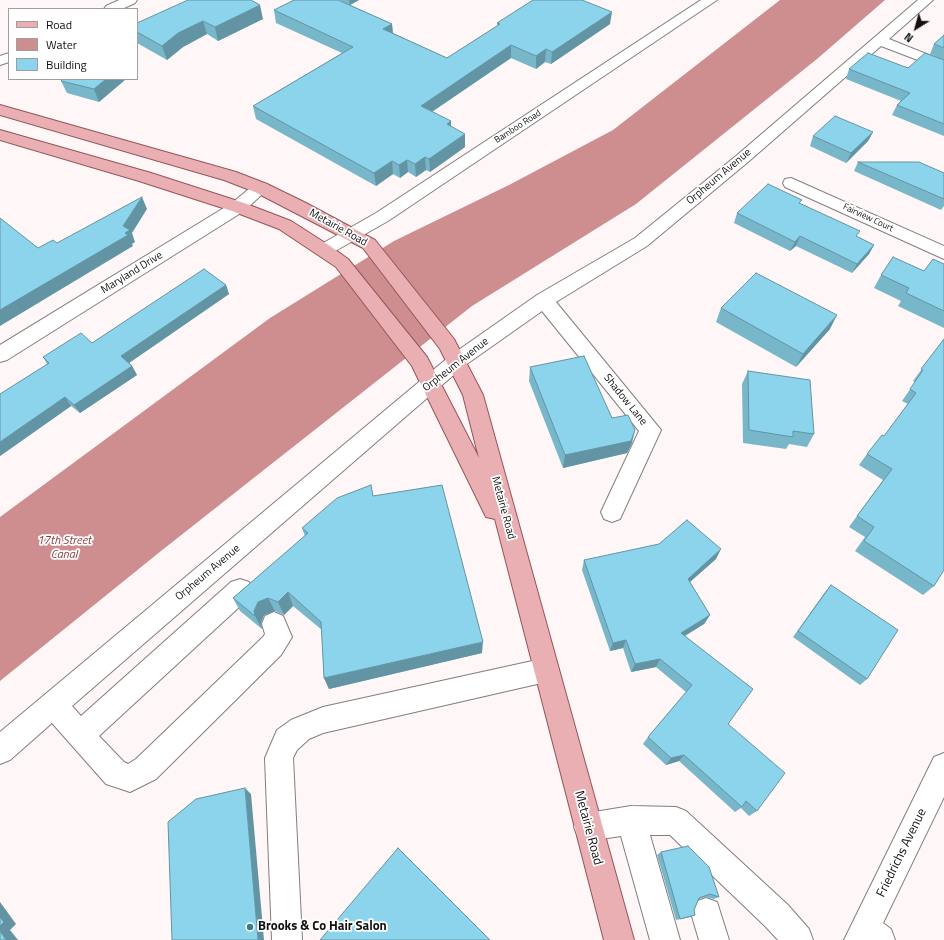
<!DOCTYPE html>
<style>
body{margin:0}
#map{position:relative;width:944px;height:940px;overflow:hidden;background:#fff7f7;font-family:"Titillium Web",sans-serif}
canvas{display:block}
.legend{position:absolute;left:8px;top:8px;width:130px;height:72px;box-sizing:border-box;background:#fff;border:1px solid #a09f9f;margin:0;padding:5px 7px;list-style:none;font-size:12px;color:#121010}
.legend li{display:flex;align-items:center;gap:8px;height:20px}
.legend b{width:20px;border:1px solid #a09f9f}
.north{position:absolute;left:896px;top:8px;width:40px;height:40px;-webkit-text-stroke:3px #fff;paint-order:stroke;rotate:217deg;font-size:11px;font-weight:700;line-height:16px;text-align:center;color:#121010}
.north::after{content:'';display:block;margin:auto;width:14px;height:18px;background:#121010;clip-path:polygon(50% 0,100% 100%,50% 72%,0 100%)}
</style>
<div id="map">
<canvas width="944" height="940"></canvas>
<ul class="legend">
<li><b style="height:5px;background:#e9afb2"></b>Road</li>
<li><b style="height:11px;background:#ce8e8f"></b>Water</li>
<li><b style="height:11px;background:#8cd4eb"></b>Building</li>
</ul>
<div class="north">N</div>
</div>
<script>
const c = document.querySelector('canvas').getContext('2d');
c.lineJoin = 'round';
function fill(path, color) {
  c.fillStyle = color;
  c.fill(path, 'evenodd');
}
function shape(rows) {
  const path = new Path2D();
  for (const r of rows) {
    path.moveTo(r[0], r[1]);
    for (let i = 2; i < r.length; i += 2) path.lineTo(r[i], r[i + 1]);
  }
  return path;
}
function trace(path, color, width, dash) {
  c.strokeStyle = color;
  c.lineWidth = width;
  c.lineCap = dash ? 'butt' : 'round';
  c.setLineDash(dash || []);
  c.stroke(path);
}
function label(font, color, halo, rows, align = 'center') {
  c.font = font + ' "Titillium Web",sans-serif';
  c.lineWidth = 3.5;
  c.setLineDash([]);
  c.textBaseline = 'middle';
  c.strokeStyle = halo;
  c.fillStyle = color;
  for (const [text, x, y, turn = 0] of rows) {
    c.save();
    c.translate(x, y);
    c.rotate((+turn || 0) * Math.PI / 180);
    c.textAlign = isNaN(turn) ? turn : align;
    if (halo) c.strokeText(text, 0, 0);
    c.fillText(text, 0, 0);
    c.restore();
  }
}
const water = shape([
 [780,0,885,0,817,59,636,204,472,306,161,551,0,681,0,517,270,318,394,241,509,185,613,130]
]);
const minor = shape([
 [119,0,137,0,135,3,122,9,104,9,106,6,119,0],
 [701,0,717,0,388,221,330,254,324,256,318,254,315,250,318,246,376,213,701,0],
 [918,0,933,0,889,39,944,61,944,70,881,46,748,162,647,246,556,302,661,430,620,519,612,522,604,519,601,512,639,431,542,311,464,366,72,706,81,716,231,582,240,579,249,582,252,590,249,598,99,736,124,762,128,764,136,759,263,637,265,634,262,624,265,616,274,612,283,616,292,637,281,655,156,779,130,792,106,784,52,723,10,760,0,764,0,732,450,356,537,295,635,238,736,156,918,0],
 [9,53,9,62,0,65,0,56,9,53],
 [791,178,944,246,944,259,785,187,783,183,785,179,791,178],
 [261,183,267,184,269,188,244,211,7,360,0,362,0,345,232,203,255,184,261,183],
 [546,658,555,661,559,670,555,679,546,682,323,733,309,739,297,750,293,758,302,940,272,940,265,758,277,730,291,720,323,707,546,658],
 [944,753,944,797,883,923,891,929,895,940,844,940,934,757,944,753],
 [631,806,676,807,686,811,788,905,809,929,813,940,778,940,766,927,670,835,650,835,680,940,650,940,621,836,588,841,578,837,574,827,578,817,588,813,631,806],
 [706,898,717,902,729,940,699,940,691,913,695,902,706,898]
]);
const major = shape([
 [0,105,236,172,267,184,306,203,375,240,454,339,483,395,634,940,604,940,495,519,486,517,412,366,336,267,279,229,232,211,139,181,0,140,0,130,151,173,244,203,291,221,330,246,348,259,427,357,479,458,463,395,440,349,363,248,255,192,224,180,0,115,0,105]
]);
const wall = shape([
 [339,0,359,0,350,5,392,24,393,33,447,58,497,26,497,23,610,24,551,64,545,62,536,69,511,58,432,112,451,127,465,147,430,172,426,170,416,177,408,172,400,178,393,174,376,186,256,119,253,106,342,53,276,23,274,10,347,4],
 [263,19,218,41,207,34,183,47,167,60,137,43,137,23],
 [944,35,944,60,930,54,934,44],
 [944,60,944,136,892,115,897,105,901,101,846,79,849,69,908,68],
 [59,79,126,79,99,102,67,93,61,81,62,80],
 [873,132,868,141,846,163,810,146,813,136],
 [858,162,944,173,944,206,941,210,854,171],
 [801,204,857,237,874,245,869,254,852,273,796,246,790,251,734,223,737,213],
 [944,264,944,328,898,306,901,301,874,288,881,275,924,271],
 [226,285,229,294,129,363,132,366,137,375,80,413,71,406,0,456,47,364,43,357,92,343],
 [721,308,830,329,796,367,716,322],
 [944,339,934,586,923,595,855,551,865,537,849,527,883,480,859,465,867,454,884,436,908,404,902,401,915,382,913,381],
 [530,367,612,418,632,443,627,453,563,468,529,381],
 [748,371,814,434,807,447,789,444,786,449,743,443,742,384],
 [374,496,482,653,329,689,324,678,322,630,293,606,284,615,275,611,264,615,261,623,262,629,240,611,233,598,305,536,302,528],
 [716,559,690,582,710,615,704,624,685,636,728,724,757,811,749,816,741,808,735,812,679,761,666,765,643,744,648,737,686,692,656,667,631,672,623,648,610,651,582,570,584,560],
 [831,585,867,679,860,685,793,637,825,592],
 [661,852,719,897,714,899,705,897,699,899,694,910,695,915,691,917,676,920,657,855]
]);
const shadedWall = shape([
 [349,0,359,0,350,5],
 [260,5,263,19,218,41,215,27],
 [612,12,610,24,551,64,552,52],
 [203,21,207,34,183,47,167,60,162,46,178,33],
 [392,24,393,36,383,29],
 [511,45,511,58,421,119,421,106],
 [546,49,545,62,536,69,536,56],
 [106,79,126,79,99,102,94,89],
 [451,121,451,134,447,124],
 [873,132,868,141,846,163,851,153],
 [465,134,465,147,430,172,429,159],
 [425,157,426,170,416,177,415,164],
 [407,160,408,172,400,178,399,165],
 [392,161,393,174,376,186,374,173],
 [142,197,147,209,132,233,135,242,132,244,133,246,0,326,0,310,123,226],
 [800,236,796,246,790,251,795,242],
 [874,245,869,254,852,273,857,264],
 [226,285,229,294,126,365,121,356],
 [837,315,830,329,796,367,803,354],
 [132,366,137,375,80,413,74,405],
 [65,397,71,406,0,456,0,442],
 [635,430,632,443,627,453,563,468,565,455],
 [721,549,716,559,683,588,688,579],
 [288,592,293,606,284,615,278,602],
 [268,598,275,611,264,615,261,623,262,629,255,616,254,611,258,602],
 [710,615,704,624,676,641,681,633],
 [626,640,623,648,610,651,613,643],
 [483,642,482,653,329,689,324,678],
 [660,659,656,667,631,672,635,664],
 [684,755,679,761,666,765,671,758],
 [245,788,251,794,264,940,258,940],
 [0,902,16,924,10,930,18,940,6,940,0,931]
]);
const building = shape([
 [188,0,251,0,260,5,215,27,203,21,178,33,162,46,137,32,137,23,188,0],
 [294,0,338,0,392,24,383,29,447,58,500,24,497,23,533,0,582,0,612,12,552,52,546,49,536,56,511,45,421,106,451,121,447,124,465,134,429,159,425,157,415,164,407,160,399,165,392,161,374,173,253,106,353,47,274,10,294,0],
 [944,35,944,48,934,44,944,35],
 [868,53,908,68,925,53,944,60,944,124,897,105,910,93,849,69,868,53],
 [63,79,106,79,94,89,61,81,63,79],
 [835,116,873,132,851,153,813,136,835,116],
 [858,162,919,162,944,173,944,199,858,162],
 [768,184,802,200,799,203,860,231,856,236,874,245,857,264,800,236,795,242,737,213,768,184],
 [142,197,123,226,130,230,125,233,128,235,0,310,0,218,38,248,53,240,57,243,142,197],
 [893,257,924,271,933,259,944,264,944,311,906,293,909,288,881,275,893,257],
 [204,269,226,285,121,356,132,366,74,405,65,397,0,442,0,394,49,363,43,357,81,333,92,343,204,269],
 [756,273,837,315,803,354,721,308,756,273],
 [944,339,944,570,934,586,864,541,874,527,857,516,892,469,867,454,882,435,884,436,916,393,910,389,923,370,921,369,944,339],
 [584,356,612,418,628,415,635,430,631,441,565,455,530,367,584,356],
 [748,371,810,380,814,434,793,431,793,437,749,430,748,371],
 [371,485,373,496,442,485,483,642,324,678,321,622,288,592,278,602,268,598,258,602,254,611,255,616,233,598,308,533,302,528,337,498,371,485],
 [687,520,721,549,688,579,710,615,681,633,753,689,728,724,785,773,757,811,746,801,742,807,684,755,671,758,648,737,692,685,660,659,635,664,626,640,613,643,584,560,659,544,687,520],
 [831,585,898,630,867,679,798,631,831,585],
 [245,788,258,940,172,940,168,822,196,799,245,788],
 [688,846,709,867,719,897,710,894,699,898,694,910,695,915,680,919,661,852,688,846],
 [398,848,490,940,320,940,398,848],
 [0,917,4,922,0,926,0,917],
 [0,931,6,940,0,940,0,931]
]);
const markers = [
 [250,927,4,"#3a7b8e"]
];
const farStreetnames = [
 ["Bamboo Road",518,127,-33],
 ["Fairview Court",868,218,25]
];
const streetNames = [
 ["Orpheum Avenue",719,177,-40],
 ["Metairie Road",338,228,29],
 ["Maryland Drive",132,273,-32],
 ["Orpheum Avenue",456,365,-38],
 ["Shadow Lane",625,400,51],
 ["Metairie Road",503,508,75],
 ["Orpheum Avenue",208,573,-40]
];
const waterNames = [
 ["17th Street",64,541],
 ["Canal",64,555]
];
const nearStreetnames = [
 ["Metairie Road",588,828,75],
 ["Friedrichs Avenue",902,853,-64]
];
const nearPoinames = [
 ["Brooks & Co Hair Salon",258,927]
];
fill(water, '#ce8e8f');
trace(minor, '#847d7d', 2);
trace(major, '#955558', 2);
fill(minor, '#fff');
fill(major, '#e9afb2');
fill(wall, '#78b6ca');
fill(shadedWall, '#6294a4');
fill(building, '#8cd4eb');
trace(building, '#6294a4', 1);
for (const [x, y, r, color] of markers) {
  const dot = new Path2D();
  dot.arc(x, y, r, 0, 2 * Math.PI);
  c.fillStyle = color;
  c.fill(dot);
  trace(dot, '#fff', 1.5);
}
label('9px', '#121010', '#fff', farStreetnames);
label('11px', '#121010', '#fff', streetNames);
label('italic 12px', '#893a40', '#fff', waterNames);
label('13px', '#121010', '#fff', nearStreetnames);
label('bold 13px', '#121010', '#fff', nearPoinames, 'left');
</script>
